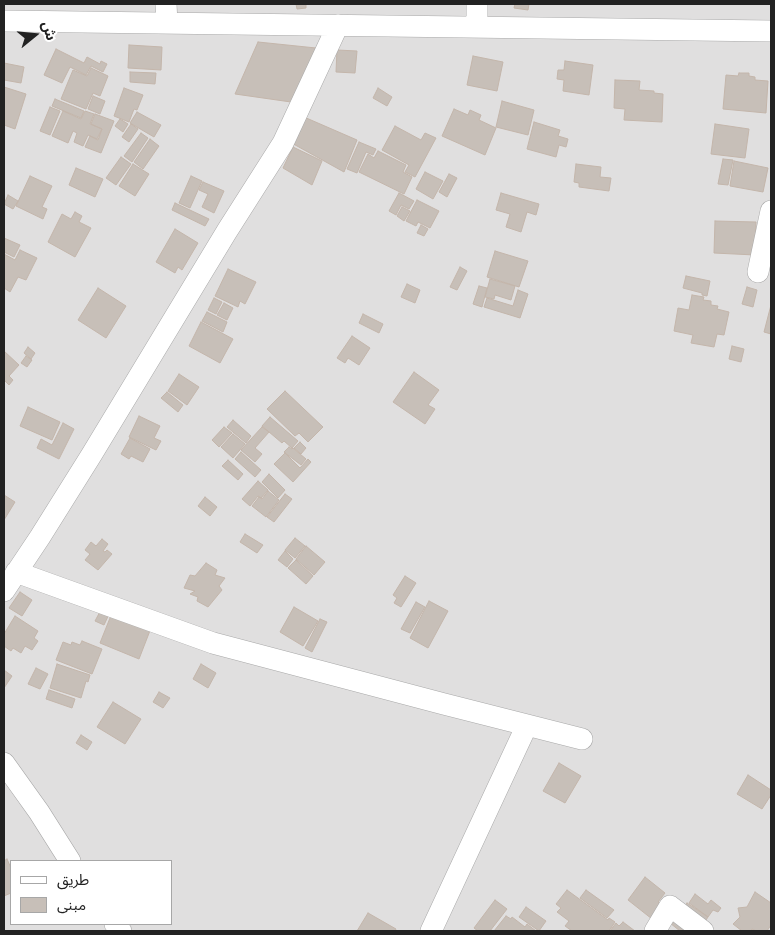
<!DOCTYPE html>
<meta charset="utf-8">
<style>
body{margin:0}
#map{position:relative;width:775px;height:935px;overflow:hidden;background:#f2efe9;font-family:"Asap Condensed","Noto Sans Arabic",sans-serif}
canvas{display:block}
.frame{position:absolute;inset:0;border:5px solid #222;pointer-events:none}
.legend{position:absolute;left:10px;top:860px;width:162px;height:65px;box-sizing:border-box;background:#fff;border:1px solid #a7a7a7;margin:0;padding:6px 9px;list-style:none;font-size:15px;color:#222}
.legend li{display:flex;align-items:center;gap:10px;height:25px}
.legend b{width:25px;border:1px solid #a7a7a7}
.north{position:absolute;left:10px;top:10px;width:50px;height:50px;-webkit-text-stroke:4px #fff;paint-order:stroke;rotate:73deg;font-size:14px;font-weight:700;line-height:20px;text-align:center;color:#222}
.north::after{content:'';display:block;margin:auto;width:18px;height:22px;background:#222;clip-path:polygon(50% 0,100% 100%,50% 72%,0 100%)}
</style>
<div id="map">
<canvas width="775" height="935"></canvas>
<div class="frame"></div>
<ul class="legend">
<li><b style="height:6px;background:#fff"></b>طريق</li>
<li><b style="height:14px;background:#c7bfb8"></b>مبنى</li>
</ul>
<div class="north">ش</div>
</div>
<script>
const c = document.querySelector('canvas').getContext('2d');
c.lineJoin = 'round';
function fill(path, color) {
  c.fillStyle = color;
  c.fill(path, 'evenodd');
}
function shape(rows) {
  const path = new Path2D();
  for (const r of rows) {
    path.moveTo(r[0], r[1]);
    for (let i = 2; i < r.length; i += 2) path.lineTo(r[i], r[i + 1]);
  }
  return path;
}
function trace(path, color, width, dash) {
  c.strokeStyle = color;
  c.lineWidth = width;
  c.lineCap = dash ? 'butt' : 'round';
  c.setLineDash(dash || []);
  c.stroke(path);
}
const residential = shape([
 [4,4,771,4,771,931,4,931],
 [11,861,171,861,171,924,11,924]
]);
const building = shape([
 [296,4,306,4,306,8,297,9,296,4],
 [515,4,529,4,528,10,514,8,515,4],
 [258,42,316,48,298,103,235,94,258,42],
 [129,45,162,47,161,70,128,68,129,45],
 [56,49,84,63,87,57,100,64,101,61,107,64,103,72,91,66,86,75,70,67,62,83,44,75,56,49],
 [337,50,357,51,355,73,336,72,337,50],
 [473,56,503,62,497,91,467,85,473,56],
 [565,61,593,65,589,95,563,91,564,80,557,79,558,70,564,70,565,61],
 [4,63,24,67,21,83,4,80,4,63],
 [91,68,108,76,100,96,93,93,86,109,61,99,73,70,87,76,91,68],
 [130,72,156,73,155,84,130,82,130,72],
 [739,73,749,73,749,76,755,77,755,80,768,81,766,113,723,109,726,75,738,76,739,73],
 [615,80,640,81,639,90,654,91,654,93,663,94,662,122,624,120,625,109,614,108,615,80],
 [4,87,26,94,15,129,4,125,4,87],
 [124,88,143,95,137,110,134,109,129,122,114,116,124,88],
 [378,88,392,97,387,106,373,98,378,88],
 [93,96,105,101,100,114,88,109,93,96],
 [55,99,84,111,81,118,52,106,55,99],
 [502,101,534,110,528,135,496,127,502,101],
 [50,107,60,111,50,135,40,131,50,107],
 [454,109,468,115,470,110,481,115,479,120,496,128,485,155,442,136,454,109],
 [63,111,81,119,85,111,94,114,90,124,102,129,97,139,88,135,83,146,74,142,77,133,73,131,68,143,52,136,63,111],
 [137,112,161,125,154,137,130,123,137,112],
 [95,114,114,121,101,153,85,147,90,136,98,140,102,129,91,124,95,114],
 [304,117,357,140,344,172,288,141,304,117],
 [120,119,128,124,123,132,115,126,120,119],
 [534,122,560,130,558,136,568,139,566,147,559,145,556,157,527,149,534,122],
 [131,124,138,129,129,142,122,137,131,124],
 [715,124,749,129,745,158,711,154,715,124],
 [395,126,421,140,425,133,436,138,415,177,405,172,409,165,382,150,395,126],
 [141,133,148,138,132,162,124,156,141,133],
 [150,139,159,146,143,169,134,162,150,139],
 [359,142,376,149,373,155,366,152,357,173,347,169,359,142],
 [293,147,322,161,312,185,283,168,293,147],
 [378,151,406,165,403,172,412,177,404,194,359,172,368,154,374,158,378,151],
 [121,157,131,164,116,185,106,178,121,157],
 [723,159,733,160,728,185,718,184,723,159],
 [734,161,768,168,763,192,730,186,734,161],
 [133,164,149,174,135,196,119,186,133,164],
 [576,164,601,167,600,177,611,178,609,191,579,187,579,183,574,182,576,164],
 [76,168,103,179,95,197,69,185,76,168],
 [425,172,443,181,433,199,416,189,425,172],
 [449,174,457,178,447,197,439,192,449,174],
 [30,176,52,186,42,207,47,209,43,219,16,206,30,176],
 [191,176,202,181,190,208,179,203,191,176],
 [203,182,224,191,214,213,202,207,208,194,199,190,203,182],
 [399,193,414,201,409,209,401,205,396,215,389,211,399,193],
 [501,193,539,204,536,215,527,212,521,232,506,227,510,214,496,210,501,193],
 [8,195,18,201,13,209,4,204,8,195],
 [417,200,439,211,430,228,418,222,416,226,406,221,417,200],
 [175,203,209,219,205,226,172,210,175,203],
 [402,207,410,211,404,221,397,216,402,207],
 [75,212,82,216,79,222,91,228,75,257,48,242,62,214,71,219,75,212],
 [715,221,756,222,755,255,714,253,715,221],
 [421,225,428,229,424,236,417,233,421,225],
 [175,229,198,243,182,270,178,267,175,273,156,262,175,229],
 [4,238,20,245,14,257,4,252,4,238],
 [20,250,37,258,26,280,18,277,10,292,4,288,4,254,15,260,20,250],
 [495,251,528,261,519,287,487,277,495,251],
 [460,267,467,271,457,290,450,287,460,267],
 [228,269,256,282,245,304,240,301,238,307,215,296,228,269],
 [686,276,710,281,707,296,702,295,702,293,683,288,686,276],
 [490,279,515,286,511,300,495,295,494,299,485,297,490,279],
 [407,284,420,290,415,303,401,297,407,284],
 [479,286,487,288,482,307,473,304,479,286],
 [747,287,757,290,753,307,742,304,747,287],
 [98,288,126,306,106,338,78,320,98,288],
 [518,290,528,294,520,318,484,307,487,298,513,306,518,290],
 [692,295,704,297,703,300,711,301,711,305,718,306,717,309,729,312,724,335,717,334,714,347,691,343,693,335,674,331,678,308,689,310,692,295],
 [214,298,222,302,216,314,208,310,214,298],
 [224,303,233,308,227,320,217,315,224,303],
 [771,305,771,334,764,332,771,305],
 [207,312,227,322,223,332,202,321,207,312],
 [363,314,383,324,379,333,359,323,363,314],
 [201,322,233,339,220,363,189,346,201,322],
 [352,336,370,348,359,365,348,358,345,363,337,358,352,336],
 [732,346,744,349,741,362,729,359,732,346],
 [28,347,35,353,31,359,24,353,28,347],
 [4,351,19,365,9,376,13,380,9,385,4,380,4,351],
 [26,356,32,360,27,367,21,363,26,356],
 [414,372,439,390,428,405,435,409,425,424,393,402,414,372],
 [179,374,199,387,187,405,168,391,179,374],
 [285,391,323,427,308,442,299,433,295,436,267,409,285,391],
 [167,392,183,405,178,412,161,398,167,392],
 [28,407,60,422,52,440,20,426,28,407],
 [139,416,160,426,154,438,161,441,156,450,129,437,139,416],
 [270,417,298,441,292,448,284,441,282,443,262,426,270,417],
 [233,420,251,436,246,443,227,427,233,420],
 [63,423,74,429,59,459,37,448,41,439,52,445,63,423],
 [224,427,232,433,219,447,212,440,224,427],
 [262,427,269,432,255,448,262,454,255,462,241,450,262,427],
 [233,434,245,444,233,458,221,447,233,434],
 [130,438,150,449,143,462,131,456,129,459,121,454,130,438],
 [300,442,306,448,301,454,294,448,300,442],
 [289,447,292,449,293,448,306,459,301,465,284,452,289,447],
 [241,452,261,470,255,477,235,459,241,452],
 [285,453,300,468,308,459,311,462,293,482,274,464,285,453],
 [228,460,243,474,238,480,222,466,228,460],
 [269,474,285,490,278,498,262,482,269,474],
 [258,481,268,490,261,498,258,496,250,506,242,499,258,481],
 [268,491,279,500,266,517,252,506,259,497,262,499,268,491],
 [285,494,292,499,274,522,267,517,285,494],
 [4,495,15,502,4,520,4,495],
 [205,497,217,507,210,516,198,506,205,497],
 [245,534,263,545,257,553,240,542,245,534],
 [295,538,305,546,295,558,285,550,295,538],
 [102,539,108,544,103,551,105,552,107,550,112,554,98,570,85,560,90,554,85,550,91,542,96,546,102,539],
 [306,546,325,562,314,575,296,559,306,546],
 [285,551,293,559,287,567,278,560,285,551],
 [296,560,313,576,306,584,288,568,296,560],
 [206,563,217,570,215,575,225,578,219,586,222,590,208,607,197,601,198,597,190,594,195,591,184,588,190,575,195,576,206,563],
 [405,576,416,583,401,607,394,603,397,598,393,595,405,576],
 [20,592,32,600,22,616,9,608,20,592],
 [429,601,448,611,428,648,410,638,429,601],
 [416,602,425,607,410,633,401,629,416,602],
 [294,607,318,621,303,646,280,632,294,607],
 [102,608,110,612,104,625,95,621,102,608],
 [112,613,151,628,139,659,100,643,112,613],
 [15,616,38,631,34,638,38,641,32,650,25,646,21,653,13,648,11,651,4,646,4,634,15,616],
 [320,619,327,622,312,652,305,648,320,619],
 [82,641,102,649,92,674,56,660,63,642,71,645,72,642,80,645,82,641],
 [57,664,90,675,88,682,86,681,81,698,50,688,57,664],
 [201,664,216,673,208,688,193,679,201,664],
 [36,668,48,674,40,689,28,684,36,668],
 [4,670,12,676,4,688,4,670],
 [49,690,75,699,72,708,46,699,49,690],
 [159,692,170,698,163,708,153,702,159,692],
 [113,702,141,719,125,744,97,727,113,702],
 [81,735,92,742,87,750,76,743,81,735],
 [559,763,581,776,565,803,543,791,559,763],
 [748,775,771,790,771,795,762,809,737,794,748,775],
 [7,859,11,868,11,893,4,896,4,861,7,859],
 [645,877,665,893,658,902,662,905,652,919,628,900,645,877],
 [567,890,608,920,609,918,615,922,609,931,572,931,565,926,569,921,557,912,561,908,556,904,567,890],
 [586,890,614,910,607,918,580,898,586,890],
 [755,892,771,903,771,925,767,931,756,931,752,929,751,931,742,931,733,924,740,917,738,908,747,907,755,892],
 [695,894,708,904,711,900,721,908,718,912,713,910,708,917,689,903,695,894],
 [495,900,507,909,490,931,478,931,474,928,495,900],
 [687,903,708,917,702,926,681,912,687,903],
 [526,907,546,921,539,931,519,917,526,907],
 [368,913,396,929,395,931,357,931,368,913],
 [676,914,689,931,680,931,670,923,676,914],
 [506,916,511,919,512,917,525,927,527,924,536,931,494,931,506,916],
 [623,922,635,931,610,931,616,923,619,926,623,922]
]);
const minor = shape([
 [166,4,167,23],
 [4,21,771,31],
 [477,27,477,4],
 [758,272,771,211],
 [16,572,213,643,444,704,582,739],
 [4,591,40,537,92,454,227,231,283,143,338,25],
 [4,763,39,812,70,861],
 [115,924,121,931],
 [431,931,527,725],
 [655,931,670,906,703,931]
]);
fill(residential, '#e0dfdf');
fill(building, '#c7bfb8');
trace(building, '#c4b6ab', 1);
trace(minor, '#a9a9a9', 22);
trace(minor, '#fff', 21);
</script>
